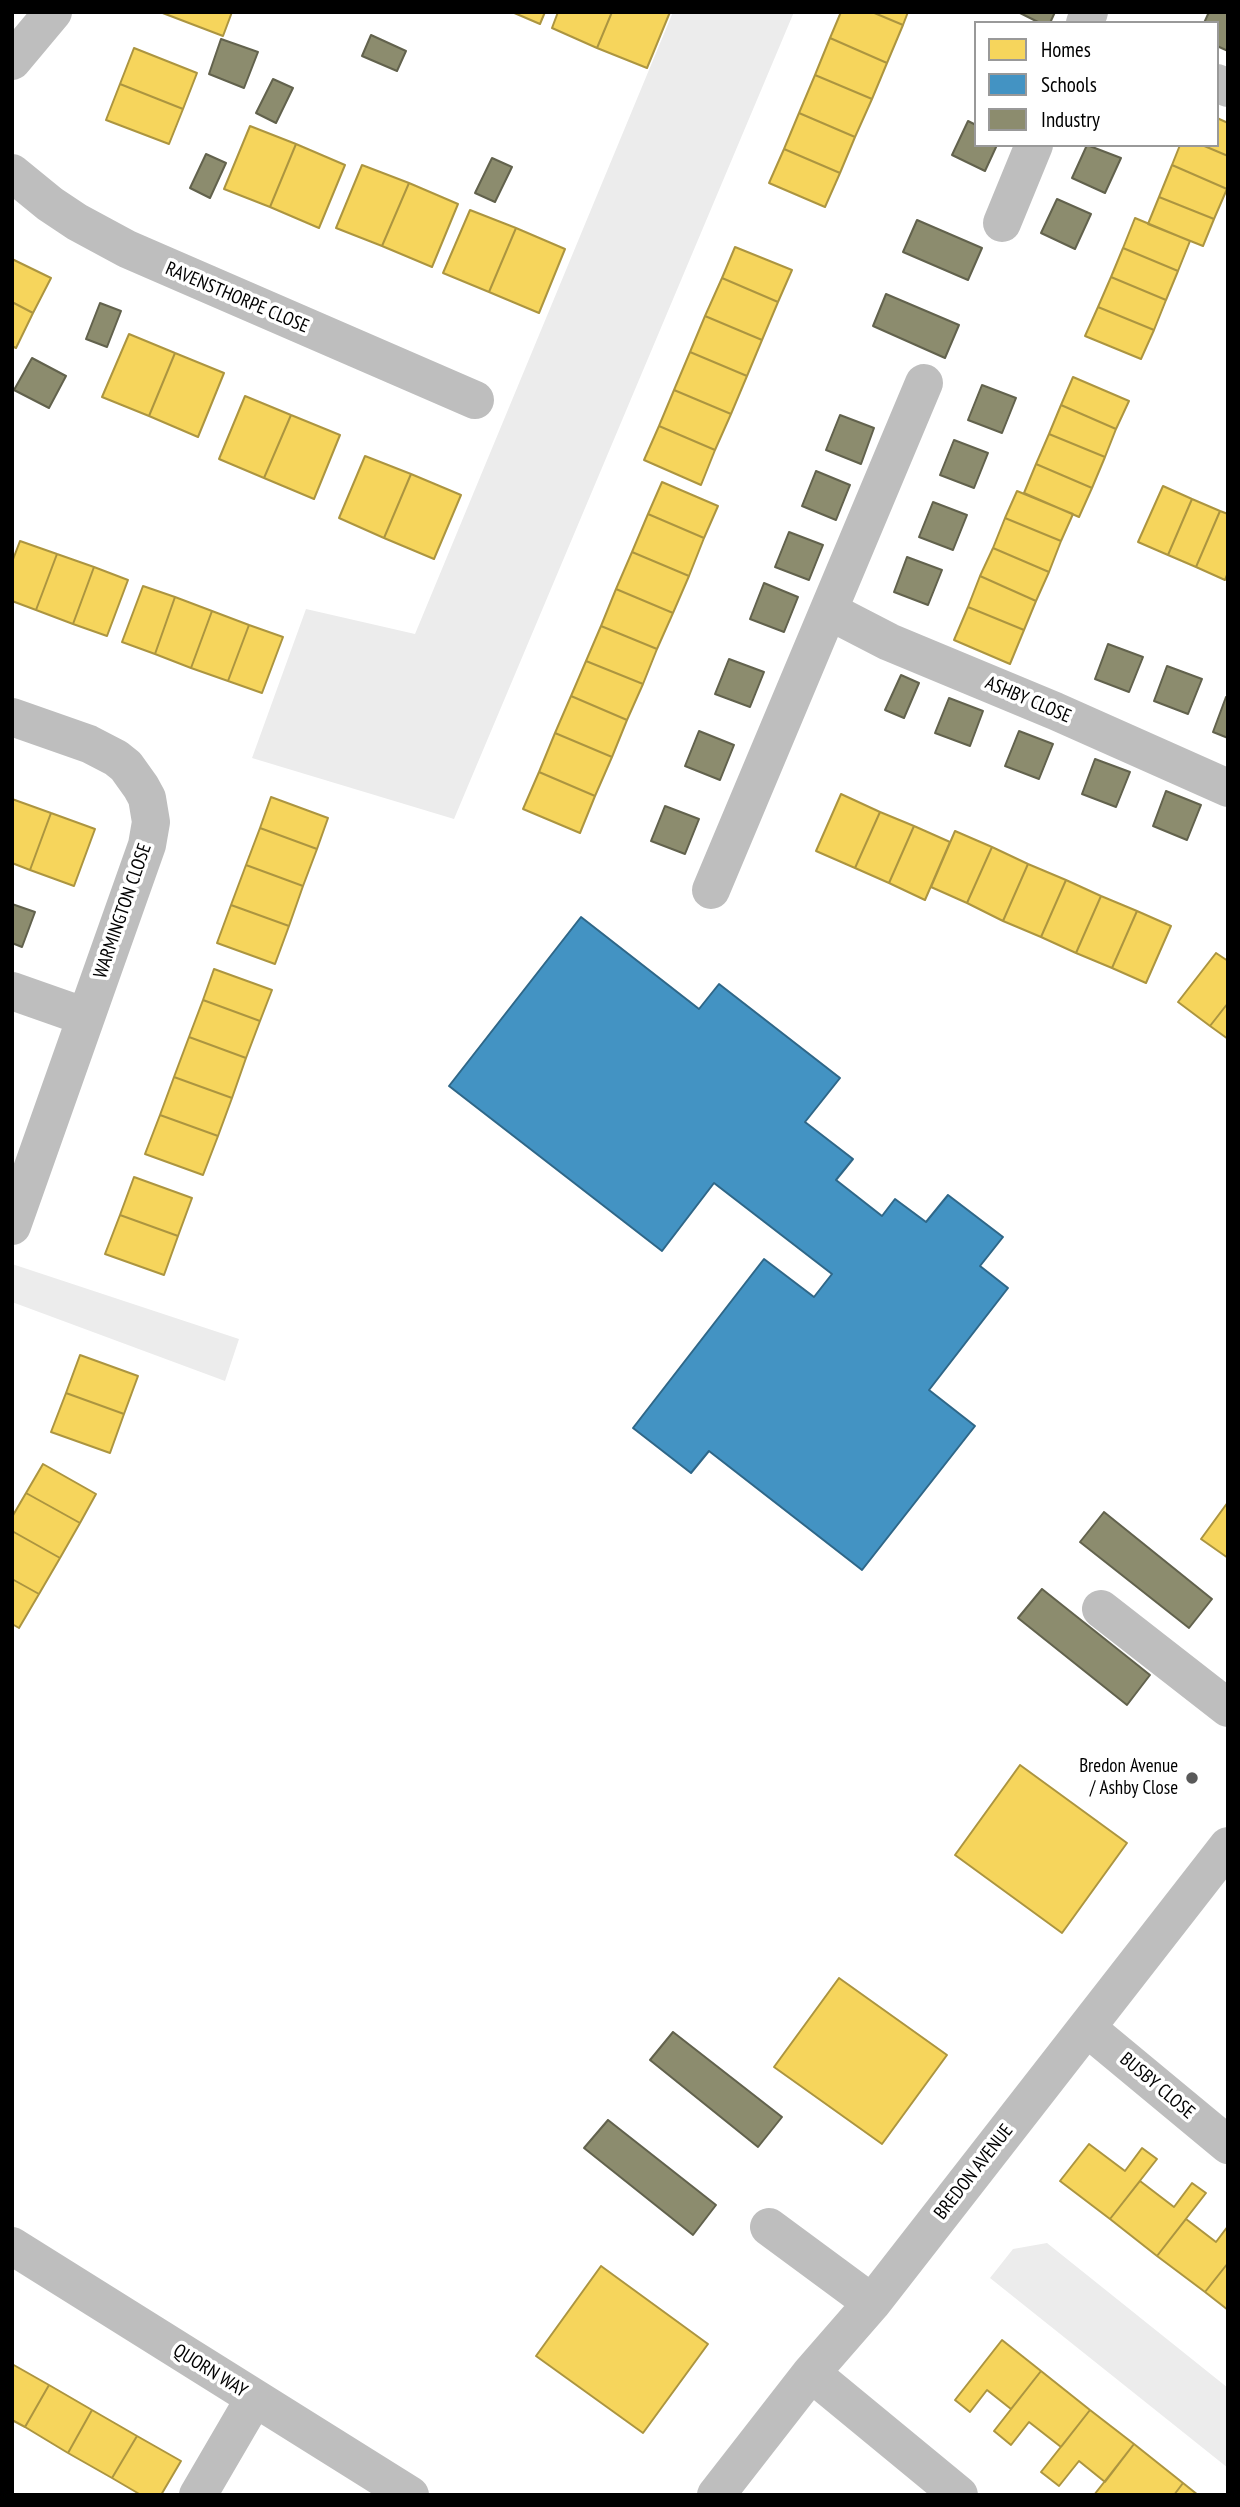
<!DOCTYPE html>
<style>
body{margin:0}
#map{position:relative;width:1240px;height:2507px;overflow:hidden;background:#fff;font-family:"PT Sans Narrow",sans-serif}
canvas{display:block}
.frame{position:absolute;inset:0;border:14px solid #000;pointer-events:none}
.legend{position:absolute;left:974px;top:21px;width:245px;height:126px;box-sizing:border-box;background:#fff;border:2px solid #999;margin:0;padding:9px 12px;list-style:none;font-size:21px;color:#000}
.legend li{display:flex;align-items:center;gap:14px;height:35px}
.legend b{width:35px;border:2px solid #999}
</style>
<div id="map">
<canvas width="1240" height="2507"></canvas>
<div class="frame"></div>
<ul class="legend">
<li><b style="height:19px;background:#f6d55c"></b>Homes</li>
<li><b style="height:19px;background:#4393c3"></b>Schools</li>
<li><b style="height:19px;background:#8c8c6e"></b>Industry</li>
</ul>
</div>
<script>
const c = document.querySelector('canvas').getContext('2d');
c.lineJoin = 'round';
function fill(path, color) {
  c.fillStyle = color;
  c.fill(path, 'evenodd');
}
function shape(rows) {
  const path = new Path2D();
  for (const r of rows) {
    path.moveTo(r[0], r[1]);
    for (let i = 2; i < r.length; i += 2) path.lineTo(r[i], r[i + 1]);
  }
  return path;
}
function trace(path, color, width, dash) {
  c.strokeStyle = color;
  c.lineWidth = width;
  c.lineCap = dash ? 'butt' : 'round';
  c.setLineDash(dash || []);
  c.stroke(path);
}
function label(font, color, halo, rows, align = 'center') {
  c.font = font + ' "PT Sans Narrow",sans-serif';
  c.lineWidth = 7;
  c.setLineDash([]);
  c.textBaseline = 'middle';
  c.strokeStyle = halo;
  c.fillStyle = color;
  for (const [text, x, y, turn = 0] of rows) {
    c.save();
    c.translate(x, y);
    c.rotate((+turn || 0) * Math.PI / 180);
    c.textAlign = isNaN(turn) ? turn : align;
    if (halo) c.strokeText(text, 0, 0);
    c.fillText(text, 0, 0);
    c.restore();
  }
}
const green = shape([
 [673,12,794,12,454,819,252,758,306,609,415,634],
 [12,1264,239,1339,225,1381,12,1302],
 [1047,2243,1228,2388,1228,2468,990,2278,1013,2249]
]);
const homes = shape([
 [160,12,232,12,223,36,160,12],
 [512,12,545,12,540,24,512,12],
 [558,12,612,12,597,48,552,28,558,12],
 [612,12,670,12,647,68,597,48,612,12],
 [841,12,872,12,903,25,887,63,830,38,841,12],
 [872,12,908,12,903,25,872,12],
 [830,38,887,63,872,99,815,75,830,38],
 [134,48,197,73,183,109,120,84,134,48],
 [815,75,872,99,855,137,799,113,815,75],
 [120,84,183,109,169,144,106,120,120,84],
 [799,113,855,137,840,173,784,149,799,113],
 [1217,118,1228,123,1228,156,1202,145,1217,145,1217,118],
 [250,126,296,144,270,207,224,189,250,126],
 [296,144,345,165,319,228,270,207,296,144],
 [1180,145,1202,145,1228,156,1227,189,1172,165,1180,145],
 [784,149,840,173,825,207,769,183,784,149],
 [362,165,409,183,382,246,336,228,362,165],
 [1172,165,1227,189,1214,219,1159,197,1172,165],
 [409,183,458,204,432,267,382,246,409,183],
 [1159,197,1214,219,1203,246,1148,224,1159,197],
 [470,210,516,228,489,292,443,273,470,210],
 [1135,218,1190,241,1178,271,1123,248,1135,218],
 [516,228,565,249,539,313,489,292,516,228],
 [735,247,792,270,778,302,722,278,735,247],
 [1123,248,1178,271,1166,300,1111,277,1123,248],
 [12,259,51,278,33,313,12,302,12,259],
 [1111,277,1166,300,1154,330,1098,307,1111,277],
 [722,278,778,302,762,340,705,316,722,278],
 [12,302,33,313,16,348,12,346,12,302],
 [1098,307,1154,330,1141,359,1085,336,1098,307],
 [705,316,762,340,747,376,690,352,705,316],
 [129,334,175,353,149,416,102,397,129,334],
 [690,352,747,376,731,414,674,390,690,352],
 [175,353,224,373,198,437,149,416,175,353],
 [1073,377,1129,401,1116,429,1061,405,1073,377],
 [674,390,731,414,715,450,659,426,674,390],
 [245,396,291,415,264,478,219,459,245,396],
 [1061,405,1116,429,1105,457,1049,434,1061,405],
 [291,415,340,435,314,499,264,478,291,415],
 [659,426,715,450,701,485,644,460,659,426],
 [1049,434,1105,457,1092,488,1036,464,1049,434],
 [365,456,411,474,384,538,339,518,365,456],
 [1036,464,1092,488,1079,517,1024,493,1036,464],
 [411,474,461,495,434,559,384,538,411,474],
 [662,482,718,506,704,538,648,514,662,482],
 [1163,486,1192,499,1168,555,1138,542,1163,486],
 [1017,491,1073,514,1061,541,1005,518,1017,491],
 [1192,499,1220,511,1196,567,1168,555,1192,499],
 [1220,511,1228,514,1228,572,1225,580,1196,567,1220,511],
 [648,514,704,538,689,576,632,552,648,514],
 [1005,518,1061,541,1049,572,993,548,1005,518],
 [20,541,57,554,36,610,12,601,12,562,20,541],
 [993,548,1049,572,1036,601,980,576,993,548],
 [632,552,689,576,673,613,616,589,632,552],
 [57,554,94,567,73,624,36,610,57,554],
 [94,567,128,580,107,636,73,624,94,567],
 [980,576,1036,601,1024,630,968,607,980,576],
 [143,586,175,597,155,654,122,642,143,586],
 [616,589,673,613,657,649,601,626,616,589],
 [175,597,212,611,191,668,155,654,175,597],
 [968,607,1024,630,1010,664,954,640,968,607],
 [212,611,249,625,228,681,191,668,212,611],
 [249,625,283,637,262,693,228,681,249,625],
 [601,626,657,649,643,684,586,661,601,626],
 [586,661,643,684,627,720,571,696,586,661],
 [571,696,627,720,612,757,555,733,571,696],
 [555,733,612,757,595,796,539,772,555,733],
 [539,772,595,796,580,833,523,809,539,772],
 [841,794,880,812,855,868,816,851,841,794],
 [271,797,328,818,317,849,260,828,271,797],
 [12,799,51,813,30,870,12,863,12,799],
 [880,812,914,826,889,883,855,868,880,812],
 [51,813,95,829,74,886,30,870,51,813],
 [914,826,950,842,925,900,889,883,914,826],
 [260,828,317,849,303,886,246,865,260,828],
 [955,831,992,847,967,903,931,887,955,831],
 [992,847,1028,864,1003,921,967,903,992,847],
 [1028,864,1066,880,1041,937,1003,921,1028,864],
 [246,865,303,886,289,926,231,905,246,865],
 [1066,880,1101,896,1076,953,1041,937,1066,880],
 [1101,896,1137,911,1112,968,1076,953,1101,896],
 [231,905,289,926,275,964,217,943,231,905],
 [1137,911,1171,926,1146,983,1112,968,1137,911],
 [1216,953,1228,961,1228,1003,1210,1026,1178,1002,1216,953],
 [214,969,272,990,260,1021,203,1000,214,969],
 [203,1000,260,1021,246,1058,189,1037,203,1000],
 [1228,1003,1228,1039,1210,1026,1228,1003],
 [189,1037,246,1058,232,1098,174,1077,189,1037],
 [174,1077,232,1098,218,1136,160,1115,174,1077],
 [160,1115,218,1136,203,1175,145,1154,160,1115],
 [134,1177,192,1198,178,1236,120,1215,134,1177],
 [120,1215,178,1236,164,1275,105,1254,120,1215],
 [80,1355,138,1376,124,1414,66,1393,80,1355],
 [66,1393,124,1414,110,1453,51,1432,66,1393],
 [43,1464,96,1494,80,1523,26,1493,43,1464],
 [26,1493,80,1523,60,1558,12,1531,12,1517,26,1493],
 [1228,1502,1228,1558,1201,1539,1228,1502],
 [12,1531,60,1558,39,1594,12,1579,12,1531],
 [12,1579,39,1594,19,1628,12,1624,12,1579],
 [1020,1765,1127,1843,1062,1933,955,1855,1020,1765],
 [839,1978,947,2055,882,2144,774,2067,839,1978],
 [1089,2144,1125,2171,1142,2148,1157,2159,1110,2219,1060,2181,1089,2144],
 [1140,2181,1174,2207,1192,2183,1206,2193,1157,2256,1110,2219,1140,2181],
 [1186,2219,1216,2242,1228,2226,1228,2263,1205,2292,1157,2256,1186,2219],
 [1228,2263,1228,2310,1205,2292,1228,2263],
 [601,2266,708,2344,643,2433,536,2356,601,2266],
 [1002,2340,1041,2371,1011,2409,987,2390,970,2412,955,2400,1002,2340],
 [12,2364,49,2385,25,2427,12,2420,12,2364],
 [1041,2371,1090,2410,1061,2447,1029,2422,1011,2445,994,2431,1041,2371],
 [49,2385,92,2410,68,2453,25,2427,49,2385],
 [92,2410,137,2436,112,2478,68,2453,92,2410],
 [1090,2410,1134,2444,1105,2482,1079,2461,1059,2486,1041,2472,1090,2410],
 [137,2436,181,2461,161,2495,141,2495,112,2478,137,2436],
 [1134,2444,1183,2483,1174,2495,1094,2495,1134,2444],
 [1183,2483,1198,2495,1174,2495,1183,2483]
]);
const schools = shape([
 [581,917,699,1009,719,984,840,1078,805,1122,853,1159,836,1180,882,1216,895,1199,926,1222,948,1195,1003,1237,980,1266,1008,1288,929,1390,975,1426,862,1570,709,1451,691,1473,633,1428,764,1259,814,1297,832,1274,714,1183,662,1251,449,1086,581,917]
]);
const industry = shape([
 [1018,12,1055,12,1050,23,1040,23,1018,12],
 [1209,12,1228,12,1228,51,1217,46,1217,23,1204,23,1209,12],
 [371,35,406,51,397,71,362,56,371,35],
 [221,39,258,52,244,88,209,74,221,39],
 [273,79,293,88,276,123,256,113,273,79],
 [968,121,976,125,976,145,997,145,985,171,952,155,968,121],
 [1087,145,1121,158,1105,193,1072,178,1087,145],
 [206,154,226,163,210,198,190,188,206,154],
 [492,158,512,167,495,202,475,193,492,158],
 [1057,199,1091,214,1075,249,1041,233,1057,199],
 [917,220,982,248,968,280,903,252,917,220],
 [886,294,959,325,945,358,873,326,886,294],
 [100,303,121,311,107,347,86,339,100,303],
 [32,358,66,376,49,408,14,390,32,358],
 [982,385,1016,398,1002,433,968,420,982,385],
 [840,415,874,428,861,464,826,450,840,415],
 [954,440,988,453,974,488,940,475,954,440],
 [816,471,850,485,836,520,802,506,816,471],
 [933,502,967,515,953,550,919,537,933,502],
 [789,532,823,545,809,580,775,567,789,532],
 [907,557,942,570,928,605,894,592,907,557],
 [764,583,798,597,784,632,750,619,764,583],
 [1108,644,1143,657,1129,692,1095,679,1108,644],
 [729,659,764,672,750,707,715,694,729,659],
 [1167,666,1202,679,1188,714,1154,701,1167,666],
 [901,675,919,683,904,718,885,710,901,675],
 [1226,697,1228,698,1228,738,1213,732,1226,697],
 [949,698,983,711,970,746,935,733,949,698],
 [699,731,734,745,720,780,685,766,699,731],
 [1019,731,1053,744,1039,779,1005,766,1019,731],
 [1095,759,1130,772,1116,807,1082,794,1095,759],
 [1166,791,1201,805,1187,840,1153,826,1166,791],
 [665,806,699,819,685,854,651,841,665,806],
 [12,904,35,912,22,947,12,943,12,904],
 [1104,1512,1212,1599,1189,1628,1080,1542,1104,1512],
 [1042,1589,1150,1675,1127,1705,1018,1618,1042,1589],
 [673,2032,782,2117,758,2147,650,2060,673,2032],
 [608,2120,716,2205,693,2235,584,2148,608,2120]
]);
const minor = shape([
 [1085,23,1089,12],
 [12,61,53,12],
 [1217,83,1228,88],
 [12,173,50,204,77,222,127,249,475,400],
 [1002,223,1034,145],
 [829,611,889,642,1055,711,1228,788],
 [12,717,89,744,116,758,126,766,141,787,147,798,151,822,147,845,12,1226],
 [711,890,924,383],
 [12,991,86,1017],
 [1101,1609,1228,1708],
 [1087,2028,1228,2145],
 [769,2227,872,2303],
 [12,2246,410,2495],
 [811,2373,959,2495],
 [198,2495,254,2399],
 [716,2495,811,2373,872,2303,1228,1846]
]);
const markers = [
 [1192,1778,7,"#595959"]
];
const streetNames = [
 ["RAVENSTHORPE CLOSE",237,298,23],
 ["ASHBY CLOSE",1028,700,23],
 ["WARMINGTON CLOSE",123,911,-71],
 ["BUSBY CLOSE",1157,2086,40],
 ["BREDON AVENUE",974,2172,-52],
 ["QUORN WAY",210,2371,32]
];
const poiNames = [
 ["Bredon Avenue",1178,1767],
 ["/ Ashby Close",1178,1789]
];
fill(green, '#ececec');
fill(homes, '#f6d55c');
trace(homes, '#ac9540', 2);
fill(schools, '#4393c3');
trace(schools, '#2f6788', 2);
fill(industry, '#8c8c6e');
trace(industry, '#62624d', 2);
trace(minor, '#bebebe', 38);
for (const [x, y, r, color] of markers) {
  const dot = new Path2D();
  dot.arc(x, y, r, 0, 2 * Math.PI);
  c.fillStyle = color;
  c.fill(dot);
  trace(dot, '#fff', 2.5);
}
label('19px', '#000', '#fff', streetNames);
label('19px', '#000', '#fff', poiNames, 'right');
</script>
